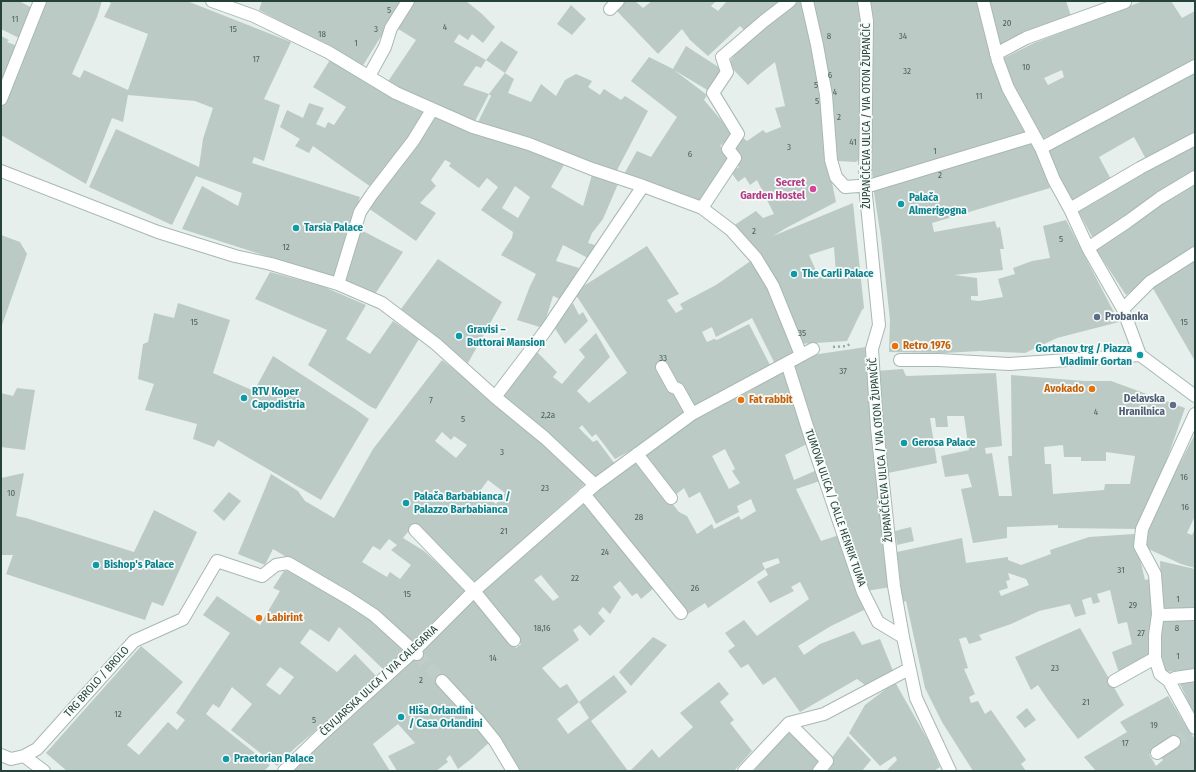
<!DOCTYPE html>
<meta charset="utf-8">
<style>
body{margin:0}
#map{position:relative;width:1196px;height:772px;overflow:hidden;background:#e6efeb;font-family:"Fira Sans Condensed",sans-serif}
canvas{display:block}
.frame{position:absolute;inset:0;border:2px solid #24423a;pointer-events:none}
</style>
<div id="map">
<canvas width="1196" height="772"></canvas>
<div class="frame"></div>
</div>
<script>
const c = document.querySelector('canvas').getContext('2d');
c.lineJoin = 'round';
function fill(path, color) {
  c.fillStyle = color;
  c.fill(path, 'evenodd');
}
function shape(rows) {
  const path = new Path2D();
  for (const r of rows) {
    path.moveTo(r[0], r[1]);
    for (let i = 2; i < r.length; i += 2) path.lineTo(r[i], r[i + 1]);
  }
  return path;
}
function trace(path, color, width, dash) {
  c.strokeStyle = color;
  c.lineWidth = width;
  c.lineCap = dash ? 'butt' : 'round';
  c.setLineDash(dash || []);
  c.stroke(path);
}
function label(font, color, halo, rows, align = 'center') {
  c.font = font + ' "Fira Sans Condensed",sans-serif';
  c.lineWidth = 3.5;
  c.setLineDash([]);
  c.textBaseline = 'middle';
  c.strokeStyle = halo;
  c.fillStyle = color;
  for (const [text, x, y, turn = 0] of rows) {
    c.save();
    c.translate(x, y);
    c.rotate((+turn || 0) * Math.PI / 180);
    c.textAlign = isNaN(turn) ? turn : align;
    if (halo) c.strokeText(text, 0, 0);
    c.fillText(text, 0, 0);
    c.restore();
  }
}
const building = shape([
 [1,1,19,1,34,9,21,39,1,29],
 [45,1,102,1,97,17,72,74,80,78,84,70,128,90,148,34,104,17,111,3,106,1,187,1,291,42,264,99,280,105,264,161,254,157,252,163,360,197,335,278,182,229,202,186,238,206,242,193,196,176,172,225,89,187,116,129,199,167,203,139,213,108,195,101,128,95,123,122,112,118,86,184,1,135,1,109],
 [262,1,403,1,362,67,331,48,259,10],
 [411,1,466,1,482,14,495,27,483,43,472,34,468,40,459,34,454,42,486,60,481,68,476,66,463,85,489,94,473,125,437,108,371,187,313,146,309,153,295,146,300,139,280,127,287,110,303,118,309,103,324,108,316,124,325,128,328,122,334,125,346,107,313,87,330,60,394,99,416,110,419,100,387,83,416,40,395,27],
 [622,1,635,1,643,8,652,1,716,1,711,6,718,11,727,1,785,1,747,33,740,26,708,56,690,40,682,29,658,54,615,9],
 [799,1,858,1,862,23,860,159,856,162,836,161,829,168,836,202,786,228,773,236,853,203,864,308,862,310,847,341,799,344,798,353,776,366,752,318,716,337,712,327,702,332,707,342,714,339,717,340,749,324,772,369,688,410,639,446,615,459,596,434,592,437,582,425,579,428,593,442,597,440,615,464,594,479,499,396,535,350,557,372,553,377,562,384,585,357,579,350,596,333,610,357,577,391,589,403,627,373,574,292,647,246,679,294,667,300,676,313,683,309,680,304,716,285,752,260,733,226,756,211,763,218,774,214,757,180,750,185,745,177,738,182,731,172,739,167,736,164,742,159,734,151,742,137,747,141,763,130,766,133,781,127,775,108,785,106,775,62,760,74,748,85,728,64,741,45,766,23],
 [834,247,836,273,818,275,809,255],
 [870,1,978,1,1028,136,873,183,869,130,872,20],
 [988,1,1066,1,1071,16,1000,44],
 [1143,1,1171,1,1182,18,1195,11,1195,59,1085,119,1040,140,1016,91,1004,58,1034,43],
 [1062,70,1064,77,1048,85,1044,78],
 [571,5,586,19,572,35,557,24],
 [1,36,9,40,7,42,20,47,1,92],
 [501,41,518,52,505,73,486,60],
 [686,46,723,70,709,91,674,70,707,95,704,100,733,134,720,146,730,157,701,204,651,182,624,174,637,151,651,157,677,117,631,81,649,57,673,69],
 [1195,72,1195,135,1147,161,1134,137,1099,157,1113,183,1195,143,1195,249,1126,295,1095,248,1095,242,1046,152,1083,130],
 [505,73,514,79,508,93,531,102,541,84,556,96,565,80,576,74,592,81,588,87,600,95,604,89,621,100,625,96,648,111,616,172,476,126,491,96,489,94],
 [434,113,565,163,551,187,583,206,592,175,618,184,603,219,592,233,588,243,595,245,588,258,563,245,556,261,579,268,562,300,553,296,543,328,517,320,530,286,536,274,501,255,512,238,513,232,481,210,498,187,487,178,479,188,449,166,451,163,445,160,431,180,436,186,420,203,436,213,416,241,368,208],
 [515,186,530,197,518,218,502,208],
 [1032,140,1050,188,932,223,934,232,995,221,997,228,1000,227,1004,249,1000,249,1003,270,954,275,977,278,978,296,971,296,971,300,979,301,1003,297,998,279,1015,274,1013,268,1032,261,1050,258,1043,226,1066,220,1119,322,1057,338,1025,353,980,351,944,353,889,352,890,320,881,238,873,186],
 [361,230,403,252,375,294,343,281],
 [1,235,20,242,27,254,1,328],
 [1195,258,1195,361,1151,285],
 [438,259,502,302,468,363,401,309],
 [270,272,322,286,366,305,346,339,370,354,393,321,419,339,376,409,371,407,308,365,327,330,255,299],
 [178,303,230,320,213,373,254,391,273,356,355,409,369,419,321,500,218,440,214,447,193,439,197,424,145,410,154,384,138,379,143,344,148,342,154,313,174,318],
 [573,303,579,315,583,312,588,321,565,344,554,327],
 [866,347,891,587,866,591,790,365,812,355],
 [442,360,500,405,586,483,538,526,540,527,473,586,434,542,415,523,403,538,424,551,469,592,414,646,335,586,273,549,265,565,238,554,271,474,298,491,305,501,334,518,373,449],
 [442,432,451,440,454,436,467,445,456,458,435,441],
 [488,480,505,493,496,504,480,491],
 [389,539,397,545,391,550,411,565,400,579,390,572,387,577,362,562,373,546,380,550],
 [786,368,809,443,785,455,794,480,817,470,820,481,796,489,821,541,839,535,866,609,831,626,798,646,804,655,820,644,854,631,862,645,880,639,894,673,865,685,857,679,800,712,775,677,763,685,748,664,741,668,728,651,735,646,725,633,744,620,757,636,809,599,800,582,791,587,794,591,770,603,757,582,768,575,765,569,708,608,705,603,688,614,590,497,636,459,679,512,687,516,697,534,712,524,714,529,739,516,741,520,756,511,751,499,737,506,739,512,716,524,700,492,689,498,684,488,673,497,641,455,692,420,750,391],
 [725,449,735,469,732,471,740,483,729,489,712,456],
 [778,558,780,563,765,569,762,563],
 [903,369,906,376,996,373,1002,446,985,448,986,454,992,453,999,496,1012,496,1008,456,1012,456,1011,375,1084,381,1111,381,1185,408,1166,462,1139,529,1058,528,1058,525,1007,527,1007,538,973,543,961,489,972,487,968,474,945,477,941,456,969,450,964,416,947,416,948,427,936,427,935,418,930,418,937,463,888,473,876,371],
 [1063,445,1064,457,1081,457,1081,461,1106,461,1106,452,1135,456,1130,484,1105,484,1104,490,1053,494,1051,464,1045,464,1044,447],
 [17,388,35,390,25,450,1,447,1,393,13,396],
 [1195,434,1195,516,1187,533,1192,535,1195,529,1195,568,1181,564,1142,546,1152,517],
 [24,473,16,516,26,518,134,552,154,510,197,532,163,606,152,602,145,620,6,574,13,555,1,555,1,478],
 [229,492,241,501,224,521,213,511],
 [585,501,654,588,641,599,637,593,632,596,620,581,613,587,621,597,610,614,603,607,598,613,605,621,590,636,580,625,573,630,579,640,542,668,560,688,567,684,579,702,557,719,568,734,589,718,579,702,614,675,627,692,591,721,628,771,605,771,604,770,602,771,520,771,511,757,492,740,471,759,458,769,450,755,446,759,448,762,436,771,397,771,388,756,415,743,398,724,373,744,390,771,291,771,323,741,359,709,473,598,516,648,521,644,479,594],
 [541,575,559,597,553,601,534,580],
 [911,527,914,541,897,545,895,531],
 [1134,534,1145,580,1149,579,1154,620,1150,656,1119,673,1112,652,1132,644,1127,622,1118,624,1110,590,1097,594,1100,602,1093,604,1091,597,1082,600,1086,614,1075,617,1070,604,1039,611,1011,624,979,635,982,640,969,644,966,637,959,639,968,668,964,669,975,694,969,697,971,703,978,701,985,714,991,710,1026,760,1021,764,1026,771,973,771,942,722,925,688,906,601,901,603,899,587,901,586,897,552,962,538,966,563,1008,557,1008,560,1021,565,1051,554,1050,550,1089,537],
 [1008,573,1026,579,1029,585,1001,596,999,591,1008,588,1006,581,1010,580],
 [1160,561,1195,569,1195,611,1162,613],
 [284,571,292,571,353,606,409,649,385,671,339,627,329,642,310,629,300,643,337,672,355,654,378,678,295,748,277,766,231,730,252,704,232,687,219,708,213,704,206,714,270,765,264,771,67,771,46,753,141,646,183,682,127,745,139,755,168,722,177,730,185,720,176,713,230,633,203,615,217,596,260,625,280,591,273,588],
 [280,667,294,677,280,695,266,685],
 [1160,617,1195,617,1195,669,1166,672,1158,642],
 [1080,628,1124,705,1078,739,1048,700,1038,685,1031,690,1015,657],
 [653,637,667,645,631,686,619,672],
 [1195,680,1195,716,1180,684],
 [719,682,729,694,720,702,734,720,730,723,752,751,734,771,630,771,652,749,659,758,693,727,680,713],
 [895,682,929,742,940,767,934,771,886,771,897,760,895,756,880,766,849,733,865,705],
 [1168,696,1189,731,1195,739,1195,771,1096,771,1084,757,1127,732,1120,722],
 [1173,740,1159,755,1163,760,1156,766,1149,754],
 [1027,708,1036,720,1025,728,1016,717],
 [787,731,823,762,816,771,754,771],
 [848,736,871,760,862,771,822,771]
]);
const streetTunnel = shape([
 [417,654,442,681],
 [1174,742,1190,733]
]);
const path = shape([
 [833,347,847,346,851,343]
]);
const street = shape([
 [212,1,254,16,328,52,396,93,473,127,529,144,592,169,643,186,702,208,731,230,756,258,773,286,801,355],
 [807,1,817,45,826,95,831,160,836,177,845,187,872,185,1034,136],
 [864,1,867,21,865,185,879,325,872,349,877,428,894,586,903,637,916,698,950,771],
 [983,1,998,61,1008,88,1041,148,1054,180,1070,209,1088,248,1123,309,1140,355,1195,396],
 [610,9,618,1],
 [996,54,1026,38,1125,2],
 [369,76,385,47,391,28,408,1],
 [1,99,40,1],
 [1041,148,1195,66],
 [1,171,158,232,235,256,271,264,338,284,382,303,436,344,495,397,545,438,595,485],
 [702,208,735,158,728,149,738,134,713,93,727,72,722,57,764,21,790,1],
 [1070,209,1140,168,1195,139],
 [1088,248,1127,222,1160,198,1195,177],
 [338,284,360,212,372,194,413,141,432,110],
 [1123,309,1150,282,1195,253],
 [900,360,939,360,1009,364,1140,355],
 [787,363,812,442,863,592,878,622,903,637],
 [662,367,673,387,678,389,692,414],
 [495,397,546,330,643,186],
 [1195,414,1142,529,1140,546,1155,574,1158,614,1155,635,1155,658,1160,674,1169,681,1195,728],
 [637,454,671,498],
 [584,494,681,613],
 [415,530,474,591,514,640],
 [1158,614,1161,615,1195,614],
 [442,681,478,720,495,741,513,771],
 [1114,681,1155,658],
 [1169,681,1175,678,1195,675],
 [789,723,827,761,819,771],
 [1157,753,1174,742],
 [1,755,11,759,24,756,44,771],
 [24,756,37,749,134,641,183,619,217,561,262,576,276,565,288,563,348,598,374,615,417,654],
 [284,771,319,737,415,650,474,591,595,485,692,414,813,349],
 [744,771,789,723,824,714,909,669]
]);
const markers = [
 [813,189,4,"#d1479c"],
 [901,204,4,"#0f9aa8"],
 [296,228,4,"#0f9aa8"],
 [794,274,4,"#0f9aa8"],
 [1097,317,4,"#5c6f8a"],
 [459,336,4,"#0f9aa8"],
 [895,346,4,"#e8710a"],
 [1140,355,4,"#0f9aa8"],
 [1092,389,4,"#e8710a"],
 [244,398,4,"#0f9aa8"],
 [741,400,4,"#e8710a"],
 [1173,405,4,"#5c6f8a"],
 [904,443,4,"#0f9aa8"],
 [406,503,4,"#0f9aa8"],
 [96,565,4,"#0f9aa8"],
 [259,618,4,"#e8710a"],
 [401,717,4,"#0f9aa8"],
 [226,759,4,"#0f9aa8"]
];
const numberNames = [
 ["5",389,10],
 ["11",15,19],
 ["20",1007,23],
 ["4",445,27],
 ["15",233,29],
 ["3",376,29],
 ["18",322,34],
 ["8",829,36],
 ["34",903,36],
 ["1",356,43],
 ["17",256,59],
 ["10",1026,67],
 ["32",907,71],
 ["6",830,75],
 ["5",816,85],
 ["4",835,92],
 ["11",979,96],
 ["5",817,101],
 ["2",839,117],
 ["41",853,142],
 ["3",789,147],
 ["1",935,151],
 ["6",690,154],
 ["2",940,175],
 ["2",754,231],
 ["5",1061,239],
 ["12",286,247],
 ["15",194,322],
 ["15",1184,322],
 ["35",802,333],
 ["33",663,358],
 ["37",843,371],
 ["7",431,400],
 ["4",1096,412],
 ["2,2a",548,415],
 ["5",463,419],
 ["3",502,452],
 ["16",1184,477],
 ["23",545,488],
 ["10",11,493],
 ["16",1185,507],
 ["28",639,517],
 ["21",504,531],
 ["24",605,552],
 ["31",1121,570],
 ["22",575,578],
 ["26",695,588],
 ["15",407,594],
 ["1",1178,599],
 ["29",1133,605],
 ["18,16",542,628],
 ["8",1177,628],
 ["27",1141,633],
 ["1",1178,656],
 ["14",493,658],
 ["23",1055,668],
 ["2",421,680],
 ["21",1086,702],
 ["12",118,714],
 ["5",314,720],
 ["19",1154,725],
 ["17",1125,743]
];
const streetNames = [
 ["ŽUPANČIČEVA ULICA / VIA OTON ŽUPANČIČ",867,116,-90],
 ["ŽUPANČIČEVA ULICA / VIA OTON ŽUPANČIČ",881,450,-95],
 ["TUMOVA ULICA / CALLE HENRIK TUMA",835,508,71],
 ["ČEVLJARSKA ULICA / VIA CALEGARIA",379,681,-43],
 ["TRG BROLO / BROLO",97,682,-48]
];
const hotelNames = [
 ["Secret",805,183],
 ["Garden Hostel",805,196]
];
const cultureNames = [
 ["Palača",909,198],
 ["Almerigogna",909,211],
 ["Tarsia Palace",304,228],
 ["The Carli Palace",802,274],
 ["Gravisi –",467,330],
 ["Buttorai Mansion",467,343],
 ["Gortanov trg / Piazza",1132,349,"right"],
 ["Vladimir Gortan",1132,362,"right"],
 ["RTV Koper",252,392],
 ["Capodistria",252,405],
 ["Gerosa Palace",912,443],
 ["Palača Barbabianca /",414,497],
 ["Palazzo Barbabianca",414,510],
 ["Bishop's Palace",104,565],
 ["Hiša Orlandini",409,711],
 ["/ Casa Orlandini",409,724],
 ["Praetorian Palace",234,759]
];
const serviceNames = [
 ["Probanka",1105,317],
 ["Delavska",1165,399,"right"],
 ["Hranilnica",1165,412,"right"]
];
const foodNames = [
 ["Retro 1976",903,346],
 ["Avokado",1084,389,"right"],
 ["Fat rabbit",749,400],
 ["Labirint",267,618]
];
fill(building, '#bbcac4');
trace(streetTunnel, '#bfccc8', 12, [12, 6]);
trace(street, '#a8b8b2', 14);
trace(path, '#86b3a5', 2.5, [2, 3]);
trace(street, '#fff', 12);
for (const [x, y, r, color] of markers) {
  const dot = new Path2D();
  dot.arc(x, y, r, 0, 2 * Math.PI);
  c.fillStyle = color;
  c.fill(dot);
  trace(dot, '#f7fbf9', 1.5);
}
label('9px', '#4a645c', null, numberNames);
label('11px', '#24423a', '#f7fbf9', streetNames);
label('bold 11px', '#b23c85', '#f7fbf9', hotelNames, 'right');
label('bold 11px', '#0d838f', '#f7fbf9', cultureNames, 'left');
label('bold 11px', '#4e5e75', '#f7fbf9', serviceNames, 'left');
label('bold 11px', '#c56008', '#f7fbf9', foodNames, 'left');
</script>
